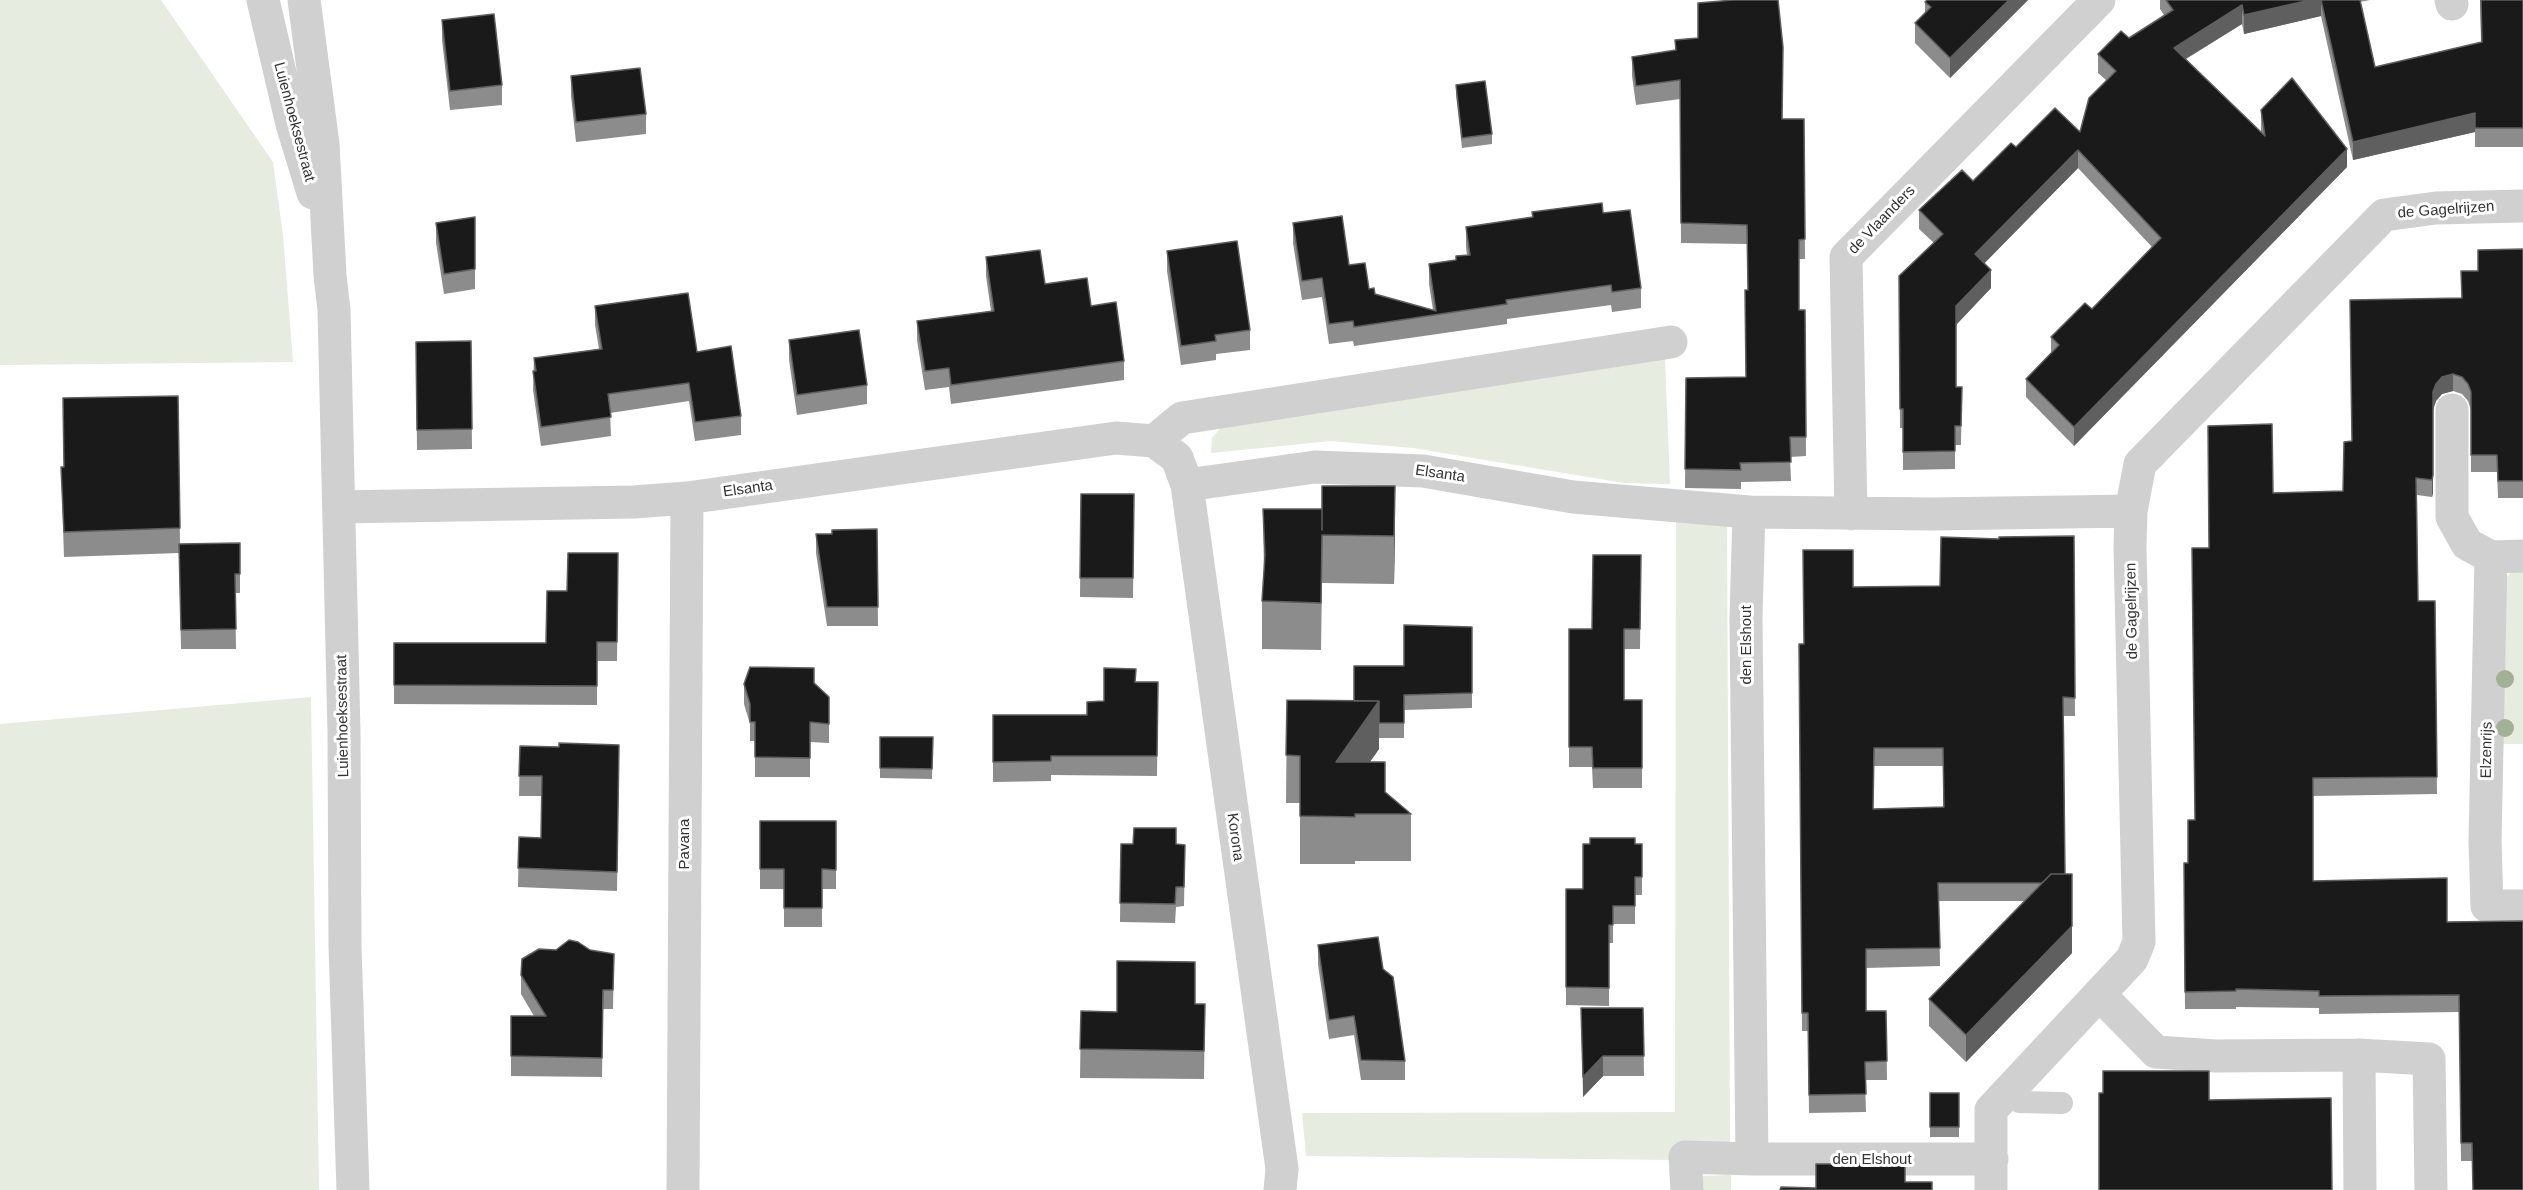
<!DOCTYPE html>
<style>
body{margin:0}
canvas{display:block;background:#fff}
</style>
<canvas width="2523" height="1190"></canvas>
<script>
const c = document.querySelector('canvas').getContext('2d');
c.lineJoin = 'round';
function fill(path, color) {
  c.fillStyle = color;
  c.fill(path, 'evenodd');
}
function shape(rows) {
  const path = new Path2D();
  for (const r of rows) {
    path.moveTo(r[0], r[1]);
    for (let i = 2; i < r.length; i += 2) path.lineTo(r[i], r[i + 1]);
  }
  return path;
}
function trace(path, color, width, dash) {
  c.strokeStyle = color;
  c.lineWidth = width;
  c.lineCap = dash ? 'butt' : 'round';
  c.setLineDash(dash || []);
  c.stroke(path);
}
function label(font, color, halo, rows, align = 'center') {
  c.font = font + ' Helvetica,sans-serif';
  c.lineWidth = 6;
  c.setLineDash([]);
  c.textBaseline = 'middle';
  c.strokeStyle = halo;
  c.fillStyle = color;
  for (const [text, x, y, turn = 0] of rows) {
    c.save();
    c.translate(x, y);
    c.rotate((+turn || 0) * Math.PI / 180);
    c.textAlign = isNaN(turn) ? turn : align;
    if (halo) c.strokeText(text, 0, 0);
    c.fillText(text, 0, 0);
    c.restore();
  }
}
const green = shape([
 [0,0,161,0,273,162,283,235,293,362,0,365],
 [1665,359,1670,484,1624,483,1413,448,1331,441,1211,453,1212,438,1223,425],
 [1676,520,1727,525,1730,1142,1675,1143,1674,1160,1306,1156,1302,1113,1675,1112],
 [2523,565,2523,744,2500,744,2500,585,2510,573],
 [311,697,319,1190,0,1190,0,724],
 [1731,1175,1731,1190,1700,1190,1699,1176]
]);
const lane = shape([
 [2005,1093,2019,1102,2062,1103]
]);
const street = shape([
 [263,0,292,124,313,193],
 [304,0,323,144,330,275,334,310,344,732,345,946,353,1190],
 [2451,0,2452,4],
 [2452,410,2452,517,2467,544,2491,557,2523,556],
 [1154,441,1182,418,1671,342],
 [1187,485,1315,467,1423,471,1573,497,1749,512],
 [339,507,634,502,687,498,1116,438,1154,441,1177,458,1187,485,1282,1169,1280,1190],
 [1851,514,1846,257,2099,0],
 [2491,557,2485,841,2487,906,2523,906],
 [2099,994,2156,1052,2216,1056,2359,1055],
 [1992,1159,1752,1159,1746,618,1749,512,1933,514,2131,511],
 [683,1190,687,498],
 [1687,1190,1685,1157,1752,1159],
 [1991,1190,1991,1110,2132,959,2139,942,2130,547,2131,511,2140,464,2384,215,2436,208,2523,206],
 [2360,1190,2359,1055,2429,1059,2431,1190]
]);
const trees = [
 [2505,679],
 [2505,728]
];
const wall = shape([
 [1927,0,2028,0,1950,78,1915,43,1915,23,1925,13,1925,2],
 [2160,0,2370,0,2360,2,2375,67,2481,42,2480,0,2523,0,2523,147,2475,147,2475,132,2353,160,2321,16,2244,34,2242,24,2186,59,2261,132,2261,110,2347,167,2074,446,2026,397,2026,379,2051,353,2051,337,2092,309,2152,247,2078,168,1984,263,1991,288,1956,325,1956,387,1962,387,1961,445,1955,445,1955,469,1903,470,1903,428,1900,428,1899,276,1934,243,1919,229,1919,210,1973,181,2016,147,2080,132,2106,80,2098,73,2098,54,2129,38,2164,15,2160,9],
 [442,20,502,85,502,105,450,110,442,40],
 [1675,40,1782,119,1804,119,1805,259,1799,259,1799,310,1805,310,1806,456,1790,457,1791,481,1741,482,1741,489,1685,488,1686,378,1746,377,1748,290,1747,244,1681,243,1680,99,1636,105,1632,76,1632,57,1675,51],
 [571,76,646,114,646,134,576,142,571,96],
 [1456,85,1492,134,1492,144,1462,148,1456,95],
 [1532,212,1603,213,1641,288,1641,308,1612,312,1611,305,1507,319,1507,324,1354,346,1353,341,1329,344,1322,297,1302,300,1293,243,1293,223,1349,265,1369,289,1375,294,1433,310,1429,284,1429,264,1456,260,1467,255,1466,247,1466,227,1532,217],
 [475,217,475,289,444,294,436,243,436,223],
 [2523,249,2523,498,2498,498,2497,472,2471,472,2471,410,2468,401,2462,394,2453,391,2442,394,2436,401,2433,410,2433,493,2432,497,2417,495,2418,601,2435,601,2437,794,2313,796,2313,881,2447,922,2523,921,2472,1161,2461,1161,2459,1012,2319,1014,2319,1008,2236,1007,2236,1009,2185,1009,2184,863,2188,863,2195,820,2209,548,2273,493,2343,491,2352,441,2461,298,2478,271],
 [1167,251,1250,330,1250,350,1216,354,1216,360,1181,365,1167,271],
 [986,257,1091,306,1124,361,1124,380,951,404,949,387,925,390,917,340,917,321,991,311,986,276],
 [595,306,697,352,741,416,741,435,695,441,689,401,610,413,611,436,541,446,533,390,534,358,599,349,595,325],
 [789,340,867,385,867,404,797,415,789,360],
 [471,341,472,449,417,450,416,342],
 [178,396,180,544,240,543,240,593,235,593,236,649,181,649,179,553,64,557,61,467,63,467],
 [1081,494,1134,494,1133,598,1080,597],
 [1263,509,1395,533,1394,584,1322,583,1321,650,1262,649,1262,601,1264,575],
 [877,529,878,626,827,626,816,553,816,534,832,534],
 [2074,536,2075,716,2064,716,2065,874,2072,953,1966,1062,1929,1026,1929,999,2025,901,1939,901,1940,966,1866,968,1866,1011,1886,1011,1887,1080,1865,1080,1866,1112,1809,1113,1808,1031,1802,1031,1799,644,1804,644,1853,587,1940,586,1999,539],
 [1874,766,1943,766,1943,807,1873,809],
 [618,553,617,661,597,661,597,705,394,704,394,643,546,643,567,591],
 [1641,555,1640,649,1624,649,1624,700,1642,700,1642,788,1593,788,1592,767,1569,767,1569,629,1592,629],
 [1472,627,1472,708,1404,710,1404,738,1379,738,1379,749,1370,762,1385,792,1411,814,1411,861,1355,861,1355,864,1300,864,1300,803,1286,803,1287,700,1354,701,1404,666],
 [1136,682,1158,682,1157,776,1051,775,1051,781,993,782,993,715,1087,715,1104,701],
 [814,683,829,716,829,743,810,742,810,777,755,777,755,741,750,741,750,724,744,704,744,684],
 [880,737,933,737,932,779,880,778],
 [619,745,617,891,518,887,519,837,541,838,542,796,519,796,520,746,559,747],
 [760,821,836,821,836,889,822,889,822,927,784,927,784,889,760,889],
 [1121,844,1185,845,1184,906,1176,907,1175,923,1120,922],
 [1635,844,1642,844,1642,895,1635,895,1635,924,1613,924,1613,943,1609,943,1609,1006,1566,1005,1566,889,1583,889],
 [1318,945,1405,1061,1405,1080,1361,1080,1354,1035,1329,1039,1318,965],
 [590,950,614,954,613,1009,603,1009,602,1077,511,1076,511,1016,534,1016,521,994,521,975],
 [1195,1004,1205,1004,1204,1079,1080,1078,1081,1011,1117,1012],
 [1581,1008,1643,1008,1644,1076,1603,1076,1583,1097],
 [1930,1093,1959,1093,1959,1137,1930,1137]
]);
const shadedWall = shape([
 [2009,0,2028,0,1950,78,1950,58],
 [2310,0,2321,0,2321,16,2244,34,2244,15],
 [2242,5,2242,24,2174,66,2174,48],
 [2475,113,2475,132,2353,160,2353,142],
 [2347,149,2347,167,2074,446,2074,427],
 [2078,150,2078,168,1975,273,1975,254],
 [1991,270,1991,288,1956,325,1956,306],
 [2453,374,2453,391,2442,394,2436,401,2433,410,2433,392,2436,384,2442,377],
 [2433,475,2433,493,2432,497,2432,480],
 [1395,486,1395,533,1394,584,1394,536],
 [1379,701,1379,749,1336,809,1336,762],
 [2072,926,2072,953,1966,1062,1966,1035],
 [1603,1056,1603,1076,1583,1097,1583,1077]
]);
const building = shape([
 [1733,0,1778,0,1783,47,1782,119,1804,119,1805,239,1799,240,1799,310,1805,310,1806,437,1790,437,1791,462,1740,463,1741,470,1685,469,1686,378,1746,377,1745,290,1748,290,1747,225,1681,223,1680,80,1636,86,1632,57,1676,50,1675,40,1698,38,1698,3,1733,0],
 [1927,0,2009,0,1950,58,1915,23,1931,7,1925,2,1927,0],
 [2166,0,2310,0,2244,15,2242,5,2174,48,2265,136,2261,110,2292,78,2347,149,2074,427,2026,379,2059,345,2051,337,2085,303,2092,309,2161,238,2078,150,1975,254,1991,270,1956,306,1956,387,1962,387,1961,426,1955,426,1955,451,1903,452,1903,409,1900,409,1899,276,1943,234,1919,210,1962,170,1973,181,2011,143,2016,147,2055,108,2080,132,2089,98,2116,71,2098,54,2121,31,2129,38,2173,10,2166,0],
 [2321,0,2360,0,2375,67,2482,42,2481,0,2523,0,2523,128,2475,128,2475,113,2353,142,2321,0],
 [494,14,502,85,450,91,442,20,494,14],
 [640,68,646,114,576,122,571,76,640,68],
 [1485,81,1492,134,1462,138,1456,85,1485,81],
 [1602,203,1603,213,1630,210,1641,288,1612,292,1611,285,1506,300,1507,304,1354,327,1353,321,1329,324,1322,278,1302,281,1293,223,1342,216,1349,265,1365,263,1369,289,1374,288,1375,294,1436,311,1429,264,1456,260,1456,256,1470,255,1466,227,1533,217,1532,212,1602,203],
 [475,217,475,269,444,274,436,223,475,217],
 [1237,241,1250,330,1215,335,1216,341,1181,346,1167,251,1237,241],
 [2523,249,2523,481,2498,481,2497,455,2471,455,2471,392,2468,384,2462,377,2453,374,2442,377,2436,384,2433,392,2433,475,2432,480,2416,478,2418,601,2435,601,2437,777,2313,778,2313,881,2447,878,2447,922,2523,921,2523,1190,2473,1190,2472,1143,2461,1143,2459,995,2319,996,2319,991,2236,989,2236,991,2185,992,2184,863,2188,863,2188,820,2195,820,2192,548,2209,548,2208,426,2272,424,2273,493,2343,491,2344,442,2352,441,2350,300,2462,298,2461,271,2478,271,2478,250,2523,249],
 [1040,250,1045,284,1087,278,1091,306,1116,302,1124,361,951,385,949,368,925,371,917,321,994,311,986,257,1040,250],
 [688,293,697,352,731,346,741,416,695,422,689,383,608,394,611,417,541,427,533,371,536,371,534,358,602,349,595,306,688,293],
 [859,330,867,385,797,395,789,340,859,330],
 [471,341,472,429,417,430,416,342,471,341],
 [178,396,180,528,64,532,61,467,64,467,63,398,178,396],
 [1322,486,1395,486,1394,536,1322,535,1321,603,1262,601,1265,555,1263,509,1322,509,1322,530,1322,486],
 [1081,494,1134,494,1133,578,1080,578,1081,494],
 [877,529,878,607,827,607,816,534,832,534,832,530,877,529],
 [2074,536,2075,698,2063,697,2065,874,2051,874,2042,883,1938,883,1940,948,1866,949,1866,1011,1886,1011,1887,1061,1865,1062,1866,1094,1809,1095,1808,1013,1802,1013,1799,644,1804,644,1803,550,1853,550,1853,587,1940,586,1941,537,1999,539,1999,537,2074,536],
 [1874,748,1943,748,1944,807,1873,809,1874,748],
 [240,543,240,574,235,574,236,629,181,630,179,544,240,543],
 [568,553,618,553,617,642,597,642,597,686,394,685,394,643,546,643,547,591,567,591,568,553],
 [1593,555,1641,555,1640,629,1624,629,1624,700,1642,700,1642,768,1593,768,1592,747,1569,747,1569,629,1592,629,1593,555],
 [1404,625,1472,627,1472,693,1404,695,1404,723,1379,723,1379,701,1354,701,1354,666,1404,666,1404,625],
 [750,667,814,668,814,683,829,697,829,724,810,722,810,758,755,757,755,722,750,722,750,704,744,684,750,667],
 [1104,668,1136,669,1135,682,1158,682,1157,756,1051,756,1051,761,993,762,993,715,1087,715,1087,702,1104,701,1104,668],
 [1287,700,1379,701,1336,762,1385,762,1385,792,1411,814,1355,814,1355,817,1300,816,1300,756,1286,755,1287,700],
 [880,737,933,737,932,769,880,768,880,737],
 [559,743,619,745,617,872,518,868,519,837,541,838,542,776,519,776,520,746,559,747,559,743],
 [760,821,836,821,836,870,822,869,822,908,784,908,784,869,760,869,760,821],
 [1134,828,1176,828,1176,844,1185,845,1184,887,1176,887,1175,904,1120,903,1121,844,1133,844,1134,828],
 [1590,838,1635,838,1635,844,1642,844,1642,877,1635,877,1635,906,1613,906,1613,925,1609,925,1609,988,1566,987,1566,889,1583,889,1583,844,1590,844,1590,838],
 [2051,874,2072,874,2072,926,1966,1035,1929,999,2051,874],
 [1378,937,1383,969,1393,977,1405,1061,1361,1060,1354,1016,1329,1020,1318,945,1378,937],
 [569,940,578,942,590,950,614,954,613,990,603,990,602,1058,511,1056,511,1016,546,1016,521,975,522,959,539,949,556,950,569,940],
 [1117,961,1195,962,1195,1004,1205,1004,1204,1051,1080,1049,1081,1011,1117,1012,1117,961],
 [1581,1008,1643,1008,1644,1056,1603,1056,1583,1077,1581,1008],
 [2103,1071,2209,1071,2209,1100,2331,1098,2332,1190,2099,1190,2099,1093,2103,1093,2103,1071],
 [1930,1093,1959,1093,1959,1127,1930,1127,1930,1093],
 [1816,1164,1905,1164,1905,1182,1932,1182,1932,1190,1780,1190,1781,1187,1816,1188,1816,1164]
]);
const streetNames = [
 ["Luienhoeksestraat",294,122,75],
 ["de Gagelrijzen",2446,210,-4],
 ["de Vlaanders",1882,220,-46],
 ["Elsanta",1440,474,8],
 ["Elsanta",748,489,-8],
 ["de Gagelrijzen",2132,611,-91],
 ["den Elshout",1747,645,-90],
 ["Luienhoeksestraat",343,716,-91],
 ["Elzenrijs",2487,750,-89],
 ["Korona",1235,837,82],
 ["Pavana",685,844,-90],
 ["den Elshout",1872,1160]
];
fill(green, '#e6ecdf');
trace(lane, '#d0d0d0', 22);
trace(street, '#d0d0d0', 33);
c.fillStyle = '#a2b095';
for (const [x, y] of trees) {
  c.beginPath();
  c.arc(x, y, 9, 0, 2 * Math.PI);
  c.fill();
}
fill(wall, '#8c8c8c');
fill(shadedWall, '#5f5f5f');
fill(building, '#1a1a1a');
trace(building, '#5f5f5f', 1.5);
label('15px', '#333', '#fff', streetNames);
</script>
